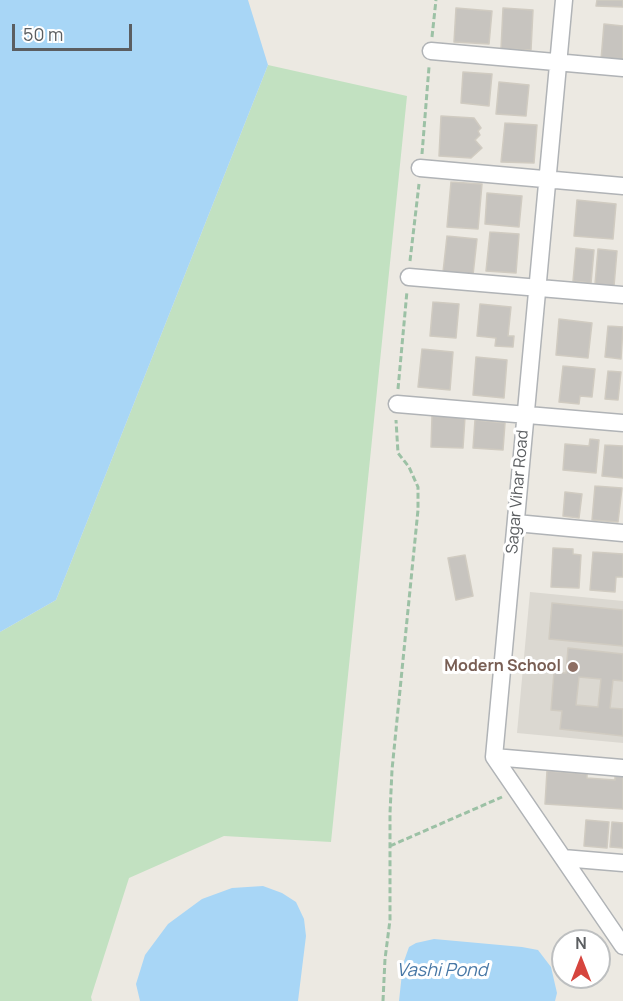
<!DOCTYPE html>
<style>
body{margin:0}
#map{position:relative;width:623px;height:1001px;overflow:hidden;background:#ece9e2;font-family:Manrope,sans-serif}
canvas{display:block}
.north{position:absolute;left:551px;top:929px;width:60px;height:60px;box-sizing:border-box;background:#fff;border:2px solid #bdbfc0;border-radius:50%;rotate:0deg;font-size:16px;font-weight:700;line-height:24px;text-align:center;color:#5b5e61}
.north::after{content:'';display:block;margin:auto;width:21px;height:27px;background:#d6453e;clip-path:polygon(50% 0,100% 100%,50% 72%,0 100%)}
.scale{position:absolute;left:12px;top:24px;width:120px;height:27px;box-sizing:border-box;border:3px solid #5b5e61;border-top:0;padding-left:8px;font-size:18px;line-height:21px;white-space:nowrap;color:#5b5e61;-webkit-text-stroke:4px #fff;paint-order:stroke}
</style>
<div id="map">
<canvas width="623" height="1001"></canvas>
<div class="north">N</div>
<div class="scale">50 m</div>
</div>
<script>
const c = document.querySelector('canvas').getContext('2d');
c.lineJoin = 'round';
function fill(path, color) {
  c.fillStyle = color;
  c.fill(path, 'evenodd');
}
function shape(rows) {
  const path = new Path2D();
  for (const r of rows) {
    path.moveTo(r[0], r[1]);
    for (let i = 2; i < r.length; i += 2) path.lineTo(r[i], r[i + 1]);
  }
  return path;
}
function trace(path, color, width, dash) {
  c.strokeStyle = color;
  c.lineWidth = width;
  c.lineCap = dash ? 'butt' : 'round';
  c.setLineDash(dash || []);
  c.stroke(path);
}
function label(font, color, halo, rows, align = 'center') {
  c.font = font + ' Manrope,sans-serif';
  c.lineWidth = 6;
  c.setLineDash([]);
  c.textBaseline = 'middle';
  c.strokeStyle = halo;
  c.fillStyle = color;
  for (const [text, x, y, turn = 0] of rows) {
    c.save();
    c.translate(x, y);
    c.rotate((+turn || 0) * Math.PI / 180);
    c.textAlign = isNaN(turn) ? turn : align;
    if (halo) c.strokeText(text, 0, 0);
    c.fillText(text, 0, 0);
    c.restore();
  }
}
const education = shape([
 [530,592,623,601,623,743,517,733]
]);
const green = shape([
 [268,65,407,96,331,842,224,836,129,878,91,997,92,1001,0,1001,0,632,56,600]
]);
const water = shape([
 [0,0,248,0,268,65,56,600,0,632],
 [263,886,282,893,296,902,304,919,306,936,298,1001,140,1001,136,984,145,955,168,924,202,899,232,888],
 [434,939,522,947,538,950,551,967,557,993,555,1001,399,1001,403,964,409,947,416,943]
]);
const building = shape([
 [597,0,623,0,623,7,596,6,597,0],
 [456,8,492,11,489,44,454,42,456,8],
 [503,8,533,10,531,50,501,49,503,8],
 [604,24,623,26,623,62,601,60,604,24],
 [463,72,492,74,489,106,461,103,463,72],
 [499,82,529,85,526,116,496,114,499,82],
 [441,116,474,118,481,128,478,131,480,135,475,140,482,148,471,158,439,156,441,116],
 [505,123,537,125,534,163,501,162,505,123],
 [451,182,482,184,478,229,447,227,451,182],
 [487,193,522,196,519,227,485,224,487,193],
 [577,200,616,204,613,239,574,236,577,200],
 [490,232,519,234,516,273,486,271,490,232],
 [447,236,477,239,473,275,443,272,447,236],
 [576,248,594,250,591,283,573,281,576,248],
 [598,249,617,251,614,286,595,284,598,249],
 [433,302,459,304,456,338,430,336,433,302],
 [480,304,511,307,508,336,514,336,513,347,495,346,496,338,477,336,480,304],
 [559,319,592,323,588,358,556,355,559,319],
 [608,326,623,327,621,359,605,357,608,326],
 [422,349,453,352,450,390,418,387,422,349],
 [476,357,507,360,504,398,473,395,476,357],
 [563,366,595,369,592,397,580,396,579,404,559,402,563,366],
 [608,371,621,372,618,400,605,399,608,371],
 [432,416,465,417,463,448,431,447,432,416],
 [475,420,505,423,503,450,473,448,475,420],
 [590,439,599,440,596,473,563,470,565,444,589,446,590,439],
 [605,445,623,446,623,478,602,476,605,445],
 [595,486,622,488,618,522,592,520,595,486],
 [565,492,582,494,579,518,563,516,565,492],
 [553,548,573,549,573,554,581,555,579,588,551,587,553,548],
 [593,552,623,554,623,577,616,577,615,592,590,590,593,552],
 [465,555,473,596,456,600,448,558,465,555],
 [552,603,623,610,623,646,549,639,552,603],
 [568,648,623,654,623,681,613,680,610,708,623,709,623,736,560,729,562,711,551,710,554,672,566,673,568,648],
 [579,677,601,679,598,707,576,705,579,677],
 [547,771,587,774,587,778,615,780,615,774,623,775,623,809,545,804,547,771],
 [586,820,609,822,607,848,584,846,586,820],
 [612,822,623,823,623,848,610,847,612,822]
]);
const path = shape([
 [432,37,436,0],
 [422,154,429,67],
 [410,261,419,184],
 [398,389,407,291],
 [390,846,502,797],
 [383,1001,385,959,390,920,390,813,392,770,418,510,418,487,409,467,398,453,396,420]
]);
const minor = shape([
 [564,0,494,757,623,946],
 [431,51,623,68],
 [420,168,623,186],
 [409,277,623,295],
 [397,404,623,423],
 [516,523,623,533],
 [494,757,623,768],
 [563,858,623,863]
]);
const markers = [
 [573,667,6,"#8d6e63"]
];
const streetNames = [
 ["Sagar Vihar Road",518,492,-85]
];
const educationNames = [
 ["Modern School",561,667]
];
const waterNames = [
 ["Vashi Pond",442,971]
];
fill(education, '#dbd8d1');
fill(green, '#c2e1c1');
fill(water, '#a8d6f6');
fill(building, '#c7c4bf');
trace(building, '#d0cbc1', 1.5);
trace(minor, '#b0b3b6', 19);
trace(path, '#9cc1a5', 3, [6, 3]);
trace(minor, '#fff', 16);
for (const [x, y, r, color] of markers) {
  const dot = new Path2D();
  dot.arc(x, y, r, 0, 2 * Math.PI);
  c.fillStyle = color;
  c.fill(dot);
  trace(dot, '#fff', 2);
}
label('16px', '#5b5e61', '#fff', streetNames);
label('bold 16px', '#785e54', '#fff', educationNames, 'right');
label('italic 18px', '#4878a6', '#fff', waterNames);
</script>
